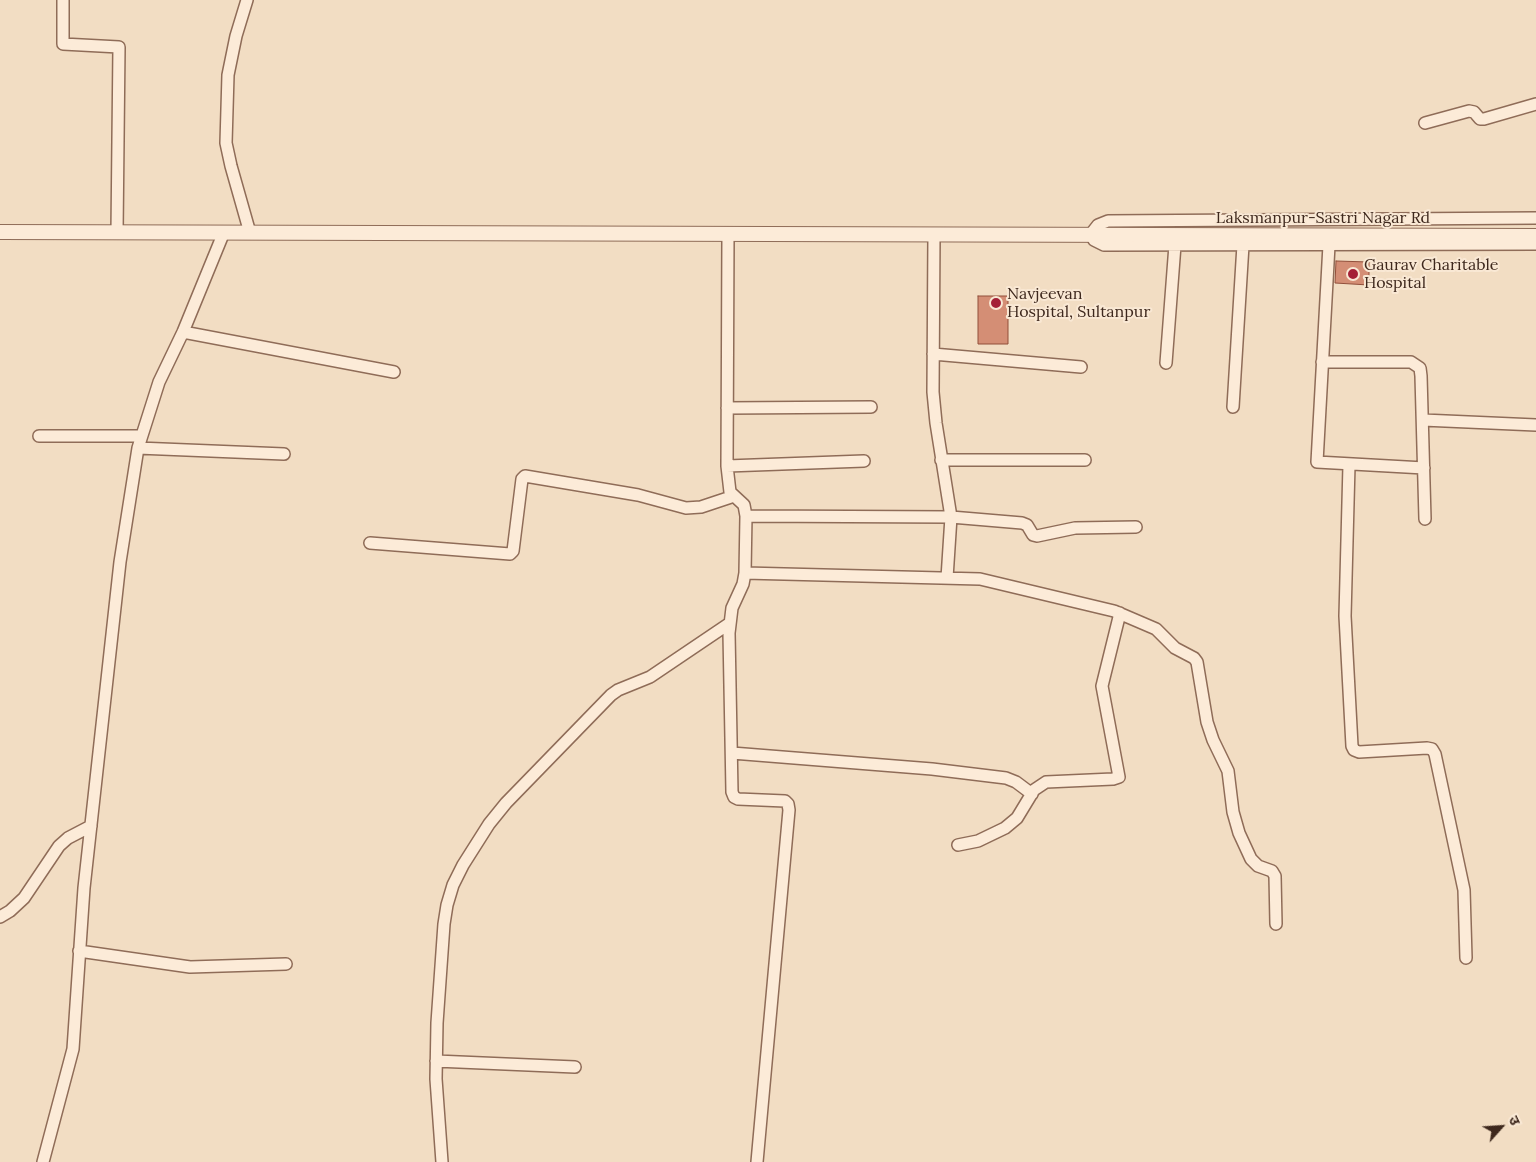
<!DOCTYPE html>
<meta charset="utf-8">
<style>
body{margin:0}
#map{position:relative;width:1536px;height:1162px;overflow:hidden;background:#f2ddc3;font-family:Lora,"Noto Sans Devanagari",serif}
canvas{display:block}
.north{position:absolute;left:1476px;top:1102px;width:50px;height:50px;-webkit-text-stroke:4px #f9e8d4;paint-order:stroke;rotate:64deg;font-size:14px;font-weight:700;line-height:20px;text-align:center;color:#3e281d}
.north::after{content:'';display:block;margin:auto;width:18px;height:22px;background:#3e281d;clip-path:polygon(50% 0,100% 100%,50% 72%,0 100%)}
</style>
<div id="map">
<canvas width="1536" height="1162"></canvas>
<div class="north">उ</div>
</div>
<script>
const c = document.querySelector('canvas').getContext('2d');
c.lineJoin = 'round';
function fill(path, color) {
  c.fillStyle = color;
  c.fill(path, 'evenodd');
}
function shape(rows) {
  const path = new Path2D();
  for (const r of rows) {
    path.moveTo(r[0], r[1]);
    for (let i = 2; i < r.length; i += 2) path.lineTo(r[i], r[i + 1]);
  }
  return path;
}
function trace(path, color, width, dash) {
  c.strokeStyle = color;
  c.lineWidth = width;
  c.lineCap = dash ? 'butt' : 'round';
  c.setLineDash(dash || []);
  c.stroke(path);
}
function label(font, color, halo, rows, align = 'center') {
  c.font = font + ' Lora,serif';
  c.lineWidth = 4;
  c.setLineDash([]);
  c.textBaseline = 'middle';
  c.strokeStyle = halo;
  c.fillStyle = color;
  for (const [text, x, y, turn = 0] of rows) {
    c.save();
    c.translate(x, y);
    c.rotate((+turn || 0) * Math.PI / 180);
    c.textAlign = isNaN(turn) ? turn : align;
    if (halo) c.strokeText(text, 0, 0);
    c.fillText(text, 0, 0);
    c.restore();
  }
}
const building = shape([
 [1336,261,1369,262,1369,285,1335,283,1336,261],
 [978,296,1008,296,1008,344,978,344,978,296]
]);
const minor = shape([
 [63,0,63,44,119,47,117,232],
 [247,0,236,36,228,75,226,143,231,166,250,233],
 [1425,123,1469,111,1474,112,1480,119,1484,119,1536,104],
 [1536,218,1108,221,1098,225,1091,234,1094,240,1104,245,1536,244],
 [728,234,727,466,730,492,744,505,746,516,745,573,743,584,732,608,729,633,732,792,734,797,738,799,785,801,788,804,789,810,757,1162],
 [934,234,933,392,936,423,951,517,947,578],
 [1329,245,1317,462,1424,468],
 [183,332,394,372],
 [933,354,1081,367],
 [1322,362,1411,362,1420,368,1421,376,1425,519],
 [1166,363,1175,245],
 [1233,407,1243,245],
 [727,408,871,407],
 [1423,420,1536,425],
 [39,436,141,436],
 [138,448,284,454],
 [941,460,1085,460],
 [1349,465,1345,616,1352,746,1354,750,1359,752,1427,748,1432,749,1435,754,1464,890,1466,958],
 [727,466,864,461],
 [746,516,951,517,1022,523,1027,525,1033,535,1037,536,1075,528,1136,527],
 [370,543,510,554,513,551,522,479,525,476,638,495,686,508,701,507,734,496],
 [745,573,980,579,1114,611,1156,629,1175,648,1194,658,1197,662,1207,722,1213,740,1228,771,1233,812,1239,833,1251,859,1258,866,1272,871,1275,876,1276,924],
 [732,753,932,769,1006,778,1016,782,1032,794],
 [958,845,978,841,1005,828,1017,818,1034,790,1046,782,1113,779,1119,777,1102,686,1120,613],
 [0,917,10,911,24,898,59,846,68,838,91,826],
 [79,951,190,967,286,964],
 [436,1061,575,1067],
 [43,1162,73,1049,84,888,120,562,138,448,159,382,183,332,224,232],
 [442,1162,436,1079,437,1023,444,924,447,905,453,885,463,865,489,824,506,803,611,695,618,690,650,677,730,623]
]);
const tertiary = shape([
 [0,232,1536,236]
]);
const markers = [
 [1353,274,6,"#a42137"],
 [996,303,6,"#a42137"]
];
const streetNames = [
 ["Laksmanpur-Sastri Nagar Rd",1323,218]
];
const poiNames = [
 ["Gaurav Charitable",1364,265],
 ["Hospital",1364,283],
 ["Navjeevan",1007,294],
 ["Hospital, Sultanpur",1007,312]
];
fill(building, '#d48e75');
trace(building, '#914f3b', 1);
trace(minor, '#8f6c58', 14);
trace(tertiary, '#8f6c58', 16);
trace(minor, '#fcebd8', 11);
trace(tertiary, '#fcebd8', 14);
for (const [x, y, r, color] of markers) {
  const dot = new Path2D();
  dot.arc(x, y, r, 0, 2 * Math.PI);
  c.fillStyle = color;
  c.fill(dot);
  trace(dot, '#f9e8d4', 2);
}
label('16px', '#3e281d', '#f9e8d4', streetNames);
label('16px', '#3e281d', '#f9e8d4', poiNames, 'left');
</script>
